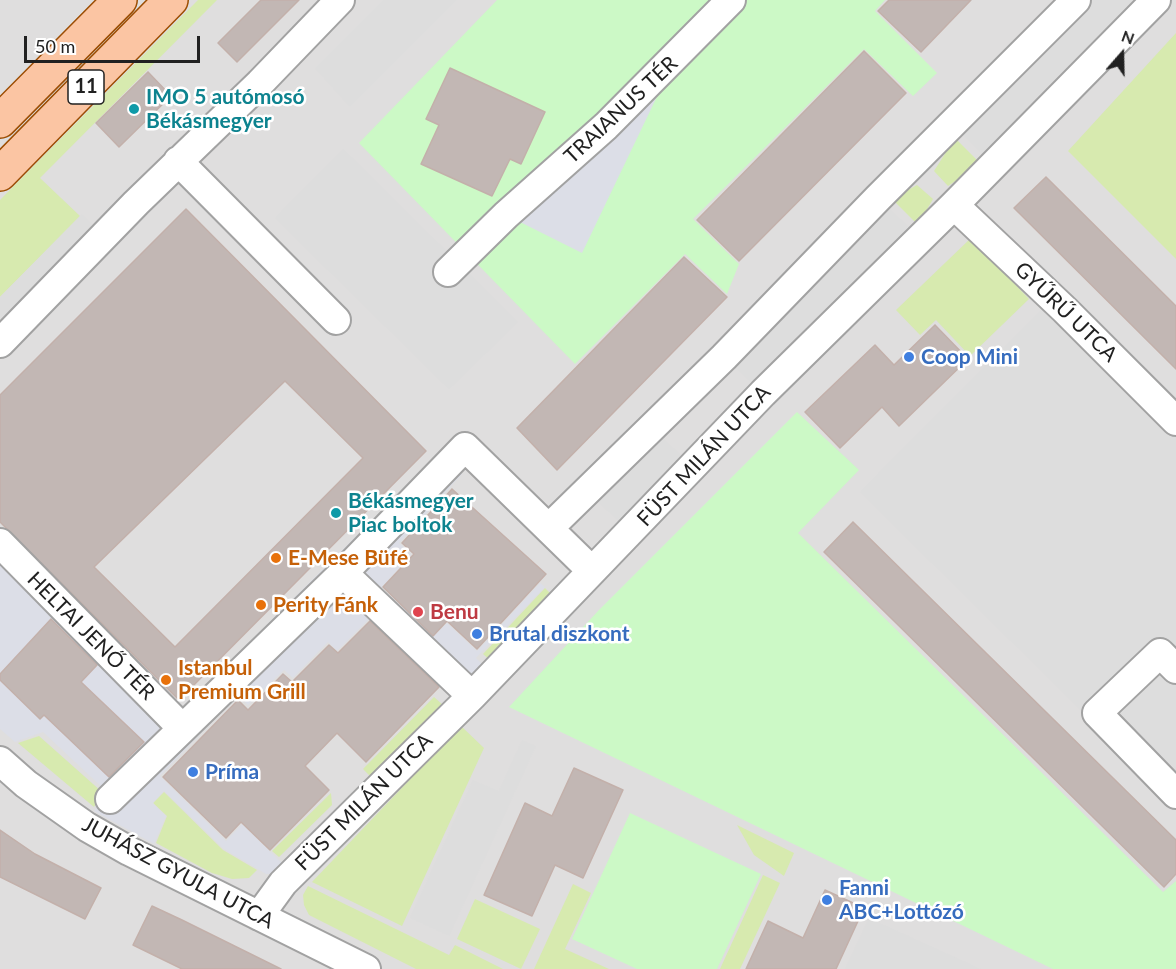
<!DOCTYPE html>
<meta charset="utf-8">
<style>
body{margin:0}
#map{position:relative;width:1176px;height:969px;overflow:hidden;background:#f1ece8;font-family:Lato,sans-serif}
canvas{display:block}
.north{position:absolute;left:1092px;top:24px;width:60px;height:60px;-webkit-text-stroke:4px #fff;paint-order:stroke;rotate:20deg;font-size:16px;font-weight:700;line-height:24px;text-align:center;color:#212121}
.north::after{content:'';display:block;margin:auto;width:21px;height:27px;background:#212121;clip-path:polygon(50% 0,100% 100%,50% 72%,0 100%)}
.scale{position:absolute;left:24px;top:36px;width:176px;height:27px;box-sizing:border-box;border:3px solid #212121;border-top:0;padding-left:8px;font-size:18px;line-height:21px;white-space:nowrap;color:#212121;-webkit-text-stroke:4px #fff;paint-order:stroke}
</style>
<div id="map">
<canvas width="1176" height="969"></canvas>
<div class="north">N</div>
<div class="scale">50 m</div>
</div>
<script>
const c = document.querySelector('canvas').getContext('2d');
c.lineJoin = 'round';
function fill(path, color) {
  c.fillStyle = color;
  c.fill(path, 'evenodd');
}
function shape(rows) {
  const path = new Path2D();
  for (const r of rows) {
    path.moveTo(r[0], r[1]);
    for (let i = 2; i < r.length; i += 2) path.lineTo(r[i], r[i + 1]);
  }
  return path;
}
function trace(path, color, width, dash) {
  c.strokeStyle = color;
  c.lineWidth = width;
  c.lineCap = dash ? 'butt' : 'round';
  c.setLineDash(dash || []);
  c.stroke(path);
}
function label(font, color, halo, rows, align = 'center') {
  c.font = font + ' Lato,sans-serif';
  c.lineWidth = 5;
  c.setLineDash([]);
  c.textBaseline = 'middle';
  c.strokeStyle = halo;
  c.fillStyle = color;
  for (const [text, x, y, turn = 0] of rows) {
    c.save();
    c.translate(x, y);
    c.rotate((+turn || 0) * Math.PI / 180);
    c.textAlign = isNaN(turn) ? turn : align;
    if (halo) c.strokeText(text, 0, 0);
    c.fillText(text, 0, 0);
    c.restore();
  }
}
const residential = shape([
 [0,0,1176,0,1176,969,0,969]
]);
const grass = shape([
 [198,0,217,0,40,178,80,216,0,297,0,200],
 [1176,33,1176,259,1068,151],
 [955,138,981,164,948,186,934,171],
 [917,185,933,199,918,225,892,199],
 [971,238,1029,299,970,356,936,320,920,335,896,310],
 [545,588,553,596,492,662,483,654],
 [434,697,444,706,373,779,363,769],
 [461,726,484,748,402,926,312,882],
 [39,736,102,792,94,807,18,743],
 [164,792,223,850,257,870,249,878,232,879,212,873,156,843,167,816,153,803],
 [331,793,332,805,279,857,272,851],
 [737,825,794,853,784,876,754,855],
 [763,875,780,883,740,969,720,969],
 [573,884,591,893,565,949,609,969,534,969],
 [308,886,449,955,455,945,503,969,416,969,309,915,304,905,303,895],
 [475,899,540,929,521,969,457,939]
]);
const park = shape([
 [497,0,885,0,875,11,937,73,913,96,864,49,693,219,739,264,727,294,685,254,575,364,359,143],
 [797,412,859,470,798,533,1163,892,1176,881,1176,969,1053,969,509,707,598,611],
 [630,813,761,874,717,969,637,969,572,939]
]);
const parking = shape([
 [383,0,457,0,350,107,315,68],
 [1076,0,1156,0,994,165,953,125],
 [343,149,518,322,449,389,275,218],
 [878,198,920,238,763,393,724,357],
 [82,214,103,236,0,328,0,297],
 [1059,292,1176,408,1176,804,860,492],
 [651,427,693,467,631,533,588,492],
 [522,740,536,746,449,936,410,918,473,780,499,791],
 [869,918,981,969,845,969]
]);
const plaza = shape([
 [675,59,582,253,506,215],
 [440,453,462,474,399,543,411,555,381,588,434,636,447,623,477,651,540,583,545,587,476,658,483,665,462,687,372,616,337,651,328,642,293,678,284,670,248,705,238,695,160,776,226,841,242,824,285,866,276,873,266,874,224,849,164,791,153,803,166,816,154,844,94,811,106,791,43,732,15,742,0,729,0,543,179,712]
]);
const building = shape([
 [261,0,299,0,237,62,218,43,261,0],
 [889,0,971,0,921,52,878,11,889,0],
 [864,51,906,93,739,261,697,220,864,51],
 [450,68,545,112,521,164,510,159,492,196,421,164,439,125,426,119,450,68],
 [148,72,171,96,119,147,96,123,148,72],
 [1046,177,1176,306,1176,369,1014,208,1046,177],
 [186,209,426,451,179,700,0,522,0,395,186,209],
 [285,381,363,458,175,647,94,567,285,381],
 [684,257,727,297,557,470,517,428,684,257],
 [935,325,968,359,899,426,882,407,840,448,805,412,875,345,894,365,935,325],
 [452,489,546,574,477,649,447,621,433,636,383,587,414,554,402,543,452,489],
 [853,522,1176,840,1176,874,1164,887,824,552,853,522],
 [51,619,97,665,81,682,144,742,109,777,44,715,40,719,0,680,0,674,51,619],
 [370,621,439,687,366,762,337,733,305,766,329,790,270,850,241,822,226,838,163,777,238,700,248,710,283,674,292,682,329,645,338,653,370,621],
 [574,768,623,790,583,878,555,865,532,916,484,895,525,803,552,816,574,768],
 [0,830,35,854,101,888,85,919,0,877,0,830],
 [825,890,864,908,836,969,746,969,768,921,803,938,825,890],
 [152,906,182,920,281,969,182,969,133,945,152,906]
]);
const minor = shape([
 [178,161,336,320],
 [954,205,1065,310,1176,421],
 [448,272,506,215,606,126,731,0],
 [0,343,136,203,260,83,340,0],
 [549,528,724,357,878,198,1076,0],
 [0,543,182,728],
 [343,573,472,696],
 [1176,669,1160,653,1097,713,1176,794],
 [0,761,26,784,87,827,129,851,366,969],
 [110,799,343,573,465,447,592,571],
 [259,916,283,883,472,696,763,393,954,205,1156,0]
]);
const major = shape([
 [0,121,120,0],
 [0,174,171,0]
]);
const markers = [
 [134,109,6,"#0f9aa8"],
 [909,357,6,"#3f7fe0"],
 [336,513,6,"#0f9aa8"],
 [276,558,6,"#e8710a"],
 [261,605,6,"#e8710a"],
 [418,612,6,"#e0444e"],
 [477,634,6,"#3f7fe0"],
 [166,680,6,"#e8710a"],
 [193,772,6,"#3f7fe0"],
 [827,900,6,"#3f7fe0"]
];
const shields = [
 [86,87,36]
];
const shieldNames = [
 ["11",86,87]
];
const cultureNames = [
 ["IMO 5 autómosó",146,97],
 ["Békásmegyer",146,121],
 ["Békásmegyer",348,501],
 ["Piac boltok",348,525]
];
const streetNames = [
 ["TRAIANUS TÉR",621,110,-43],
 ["GYŰRŰ UTCA",1066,312,44],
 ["FÜST MILÁN UTCA",704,456,-47],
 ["HELTAI JENŐ TÉR",91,636,45],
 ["FÜST MILÁN UTCA",364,802,-45],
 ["JUHÁSZ GYULA UTCA",178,873,28]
];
const shopNames = [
 ["Coop Mini",921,357],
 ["Brutal diszkont",489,634],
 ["Príma",205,772],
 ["Fanni",839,888],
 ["ABC+Lottózó",839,912]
];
const foodNames = [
 ["E-Mese Büfé",288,558],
 ["Perity Fánk",273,605],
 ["Istanbul",178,668],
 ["Premium Grill",178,692]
];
const healthNames = [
 ["Benu",430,612]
];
fill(residential, '#dfdede');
fill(grass, '#d7eaaf');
fill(park, '#ccf9c6');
fill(parking, '#ddd');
fill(plaza, '#dcdee7');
fill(building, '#c2b7b4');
trace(building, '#c3b0aa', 1.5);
trace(minor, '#a2a2a2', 32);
trace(major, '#9c4d02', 36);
trace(minor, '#fff', 28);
trace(major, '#fbc5a3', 33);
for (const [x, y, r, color] of markers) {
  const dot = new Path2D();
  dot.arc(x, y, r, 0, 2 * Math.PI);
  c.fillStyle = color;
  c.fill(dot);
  trace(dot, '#fff', 2);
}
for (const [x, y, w] of shields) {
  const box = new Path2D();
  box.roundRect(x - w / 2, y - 17, w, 34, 4.5);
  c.fillStyle = '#fff';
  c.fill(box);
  trace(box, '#212121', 1.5);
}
label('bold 20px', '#212121', null, shieldNames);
label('bold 21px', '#0d838f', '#fff', cultureNames, 'left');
label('21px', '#212121', '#fff', streetNames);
label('bold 21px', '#366cbe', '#fff', shopNames, 'left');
label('bold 21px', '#c56008', '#fff', foodNames, 'left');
label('bold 21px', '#be3a42', '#fff', healthNames, 'left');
</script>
